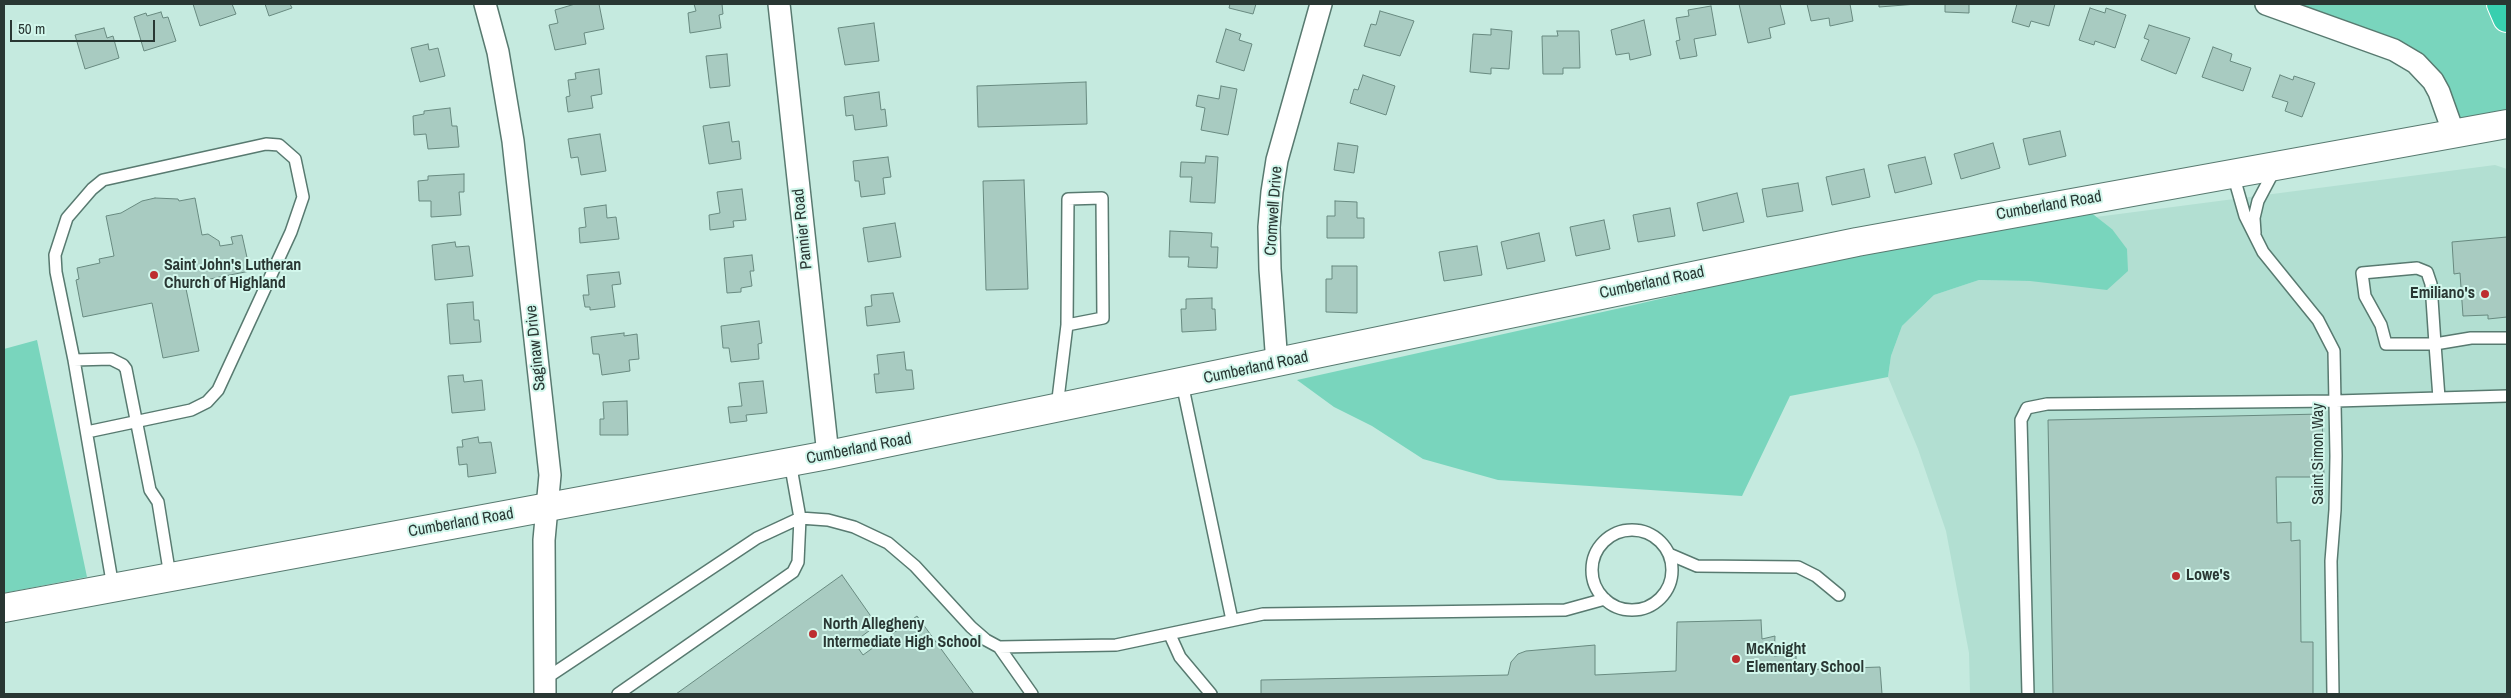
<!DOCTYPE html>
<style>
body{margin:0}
#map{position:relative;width:2511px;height:698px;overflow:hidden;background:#c5eadf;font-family:"Archivo Narrow",sans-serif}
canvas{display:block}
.frame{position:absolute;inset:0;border:5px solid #293733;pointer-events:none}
.scale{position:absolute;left:10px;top:20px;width:145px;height:22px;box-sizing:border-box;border:2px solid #293733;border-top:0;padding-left:6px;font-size:15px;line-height:18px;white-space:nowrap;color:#293733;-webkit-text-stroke:4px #d2f7ec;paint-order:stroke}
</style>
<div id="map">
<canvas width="2511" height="698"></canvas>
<div class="frame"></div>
<div class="scale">50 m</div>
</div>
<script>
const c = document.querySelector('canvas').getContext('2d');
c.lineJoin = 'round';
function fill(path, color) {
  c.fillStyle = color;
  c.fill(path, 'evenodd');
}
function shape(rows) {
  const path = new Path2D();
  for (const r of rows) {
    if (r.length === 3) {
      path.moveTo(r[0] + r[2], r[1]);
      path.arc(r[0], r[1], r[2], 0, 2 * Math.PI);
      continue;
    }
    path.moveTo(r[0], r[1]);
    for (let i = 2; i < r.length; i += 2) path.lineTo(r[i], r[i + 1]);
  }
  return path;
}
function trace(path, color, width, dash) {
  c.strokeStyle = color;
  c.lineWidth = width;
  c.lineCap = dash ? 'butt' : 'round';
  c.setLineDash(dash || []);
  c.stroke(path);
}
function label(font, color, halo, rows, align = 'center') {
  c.font = font + ' "Archivo Narrow",sans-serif';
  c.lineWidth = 4;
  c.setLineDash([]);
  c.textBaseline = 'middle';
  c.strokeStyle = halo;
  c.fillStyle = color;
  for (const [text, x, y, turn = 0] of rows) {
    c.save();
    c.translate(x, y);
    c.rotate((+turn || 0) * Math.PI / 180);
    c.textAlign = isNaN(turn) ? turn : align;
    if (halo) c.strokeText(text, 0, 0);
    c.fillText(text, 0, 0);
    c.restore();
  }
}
const built = shape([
 [2495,165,2507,169,2507,694,1970,694,1969,653,1946,531,1918,449,1888,377,1891,356,1902,326,1934,295,1979,280,2030,281,2112,229,2096,217]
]);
const green = shape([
 [2266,4,2501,4,2507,18,2507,124,2454,134,2425,71],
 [2076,201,2112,229,2127,249,2128,271,2107,290,2030,281,1979,280,1934,295,1902,326,1891,356,1888,377,1790,396,1742,496,1498,480,1423,459,1372,426,1334,407,1297,380,1634,305],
 [37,340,87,577,4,593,4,349]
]);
const building = shape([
 [193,4,232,4,236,14,200,26,193,4],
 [265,4,290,4,292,8,269,16,265,4],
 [575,4,599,4,604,29,584,33,586,44,555,50,549,25,558,23,555,10,575,4],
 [694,4,722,4,723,14,719,15,721,28,690,33,688,13,696,11,694,4],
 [1230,4,1256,4,1253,14,1229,8,1230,4],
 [1739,4,1780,4,1785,24,1769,28,1771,38,1748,43,1739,4],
 [1807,4,1850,4,1853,21,1830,26,1829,18,1811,21,1807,4],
 [1879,4,1917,4,1879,7,1879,4],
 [1945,4,1969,4,1969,13,1945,12,1945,4],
 [2017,4,2055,4,2049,26,2031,21,2029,27,2012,22,2017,4],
 [1711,6,1716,35,1694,39,1697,56,1680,59,1676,41,1680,40,1676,18,1689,16,1688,10,1711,6],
 [2090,8,2105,13,2106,8,2126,15,2115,48,2095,41,2094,45,2079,40,2090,8],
 [1380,11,1414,21,1400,56,1364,46,1371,24,1376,25,1380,11],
 [161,12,163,18,168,17,176,41,144,51,134,17,146,13,147,16,161,12],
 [1644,20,1651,55,1630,60,1629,53,1616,55,1611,30,1644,20],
 [874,23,879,61,845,65,838,28,874,23],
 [2149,25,2190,38,2176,74,2141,60,2149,40,2144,38,2149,25],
 [104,28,107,38,113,36,119,58,85,69,75,35,104,28],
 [1226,29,1241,34,1239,40,1252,44,1244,71,1216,62,1226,29],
 [1491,29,1512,31,1509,69,1491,68,1491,74,1470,72,1473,34,1491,35,1491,29],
 [1557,31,1579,31,1580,68,1563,68,1563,74,1543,74,1542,36,1558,36,1557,31],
 [428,44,429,50,438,48,445,76,420,82,411,48,428,44],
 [2213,47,2232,54,2230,61,2251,68,2243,91,2202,77,2213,47],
 [727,54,730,86,710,88,706,56,727,54],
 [599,69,602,94,591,96,593,108,568,112,566,97,570,96,568,80,576,79,575,73,599,69],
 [1363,75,1395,86,1386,115,1350,103,1354,89,1358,90,1363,75],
 [2280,75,2293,80,2294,76,2315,83,2302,117,2285,111,2288,102,2272,97,2280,75],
 [1086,82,1087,124,978,127,977,86,1086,82],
 [1221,86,1237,89,1228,135,1201,130,1205,108,1196,106,1198,95,1219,99,1221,86],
 [879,92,881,110,885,109,887,126,855,130,853,115,846,116,844,97,879,92],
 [450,108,452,126,457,126,459,147,428,149,426,134,414,135,413,116,424,114,424,111,450,108],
 [729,122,732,142,739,141,741,159,709,164,703,126,729,122],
 [2060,131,2066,156,2029,165,2023,139,2060,131],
 [600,134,606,171,581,175,578,157,571,158,568,139,600,134],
 [1338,143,1358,146,1354,173,1334,170,1338,143],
 [1993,143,2000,168,1961,179,1954,154,1993,143],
 [1206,156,1218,157,1215,203,1190,202,1192,177,1180,177,1181,162,1205,163,1206,156],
 [888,157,891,177,883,178,885,194,861,197,859,181,855,181,853,161,888,157],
 [1925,157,1932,184,1895,193,1888,165,1925,157],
 [1864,169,1870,197,1832,205,1826,177,1864,169],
 [464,174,464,192,459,192,461,215,431,217,431,201,419,201,418,181,428,180,428,176,464,174],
 [1024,180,1028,289,986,290,983,181,1024,180],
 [1798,183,1803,211,1767,217,1762,189,1798,183],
 [742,189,746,220,733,221,734,227,710,230,709,215,720,213,717,192,742,189],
 [1737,193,1744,222,1703,231,1697,203,1737,193],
 [155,198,178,199,179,201,195,198,202,235,208,234,219,241,220,246,233,244,231,237,242,235,250,271,185,284,199,351,163,358,152,303,83,317,76,280,79,279,77,268,100,263,99,259,114,256,106,216,121,213,142,201,155,198],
 [1335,201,1357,202,1357,218,1364,218,1364,238,1327,238,1327,216,1335,216,1335,201],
 [606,205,607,218,616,217,619,239,580,243,579,228,586,227,584,208,606,205],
 [1670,208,1675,236,1638,242,1633,215,1670,208],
 [1604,220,1610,249,1576,256,1570,227,1604,220],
 [895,223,901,257,868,262,863,228,895,223],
 [1170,231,1212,233,1211,247,1218,247,1217,268,1188,267,1189,257,1169,257,1170,231],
 [1539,233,1545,261,1507,269,1501,242,1539,233],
 [2507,237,2507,317,2488,319,2488,315,2463,316,2460,273,2454,274,2452,242,2507,237],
 [455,242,456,247,469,246,473,276,435,280,432,245,455,242],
 [1477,246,1482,275,1444,281,1439,252,1477,246],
 [752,255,754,271,750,271,752,286,741,288,741,292,727,293,724,258,752,255],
 [1332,266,1357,266,1357,313,1326,312,1326,279,1332,279,1332,266],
 [619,272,621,284,612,285,615,307,590,310,590,307,585,307,583,295,589,295,587,275,619,272],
 [893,293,900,322,867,326,865,307,872,306,871,295,893,293],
 [1212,298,1212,309,1215,309,1216,330,1182,332,1181,309,1186,309,1186,299,1212,298],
 [473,302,474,320,479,320,481,342,450,344,447,304,473,302],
 [759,321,762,343,758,344,759,359,731,362,729,348,723,348,721,326,759,321],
 [624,333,624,336,637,334,639,359,629,360,630,371,602,375,599,354,593,354,591,337,624,333],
 [904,352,906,370,912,370,914,389,876,393,874,374,879,374,877,355,904,352],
 [463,375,464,382,482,380,485,410,452,413,448,376,463,375],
 [763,381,767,413,746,415,747,421,730,423,728,407,742,406,739,383,763,381],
 [627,401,628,435,600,435,600,419,604,419,603,402,627,401],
 [2322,414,2324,477,2276,477,2277,523,2291,522,2291,541,2300,540,2301,642,2313,642,2313,694,2053,694,2048,420,2322,414],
 [478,437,479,443,491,442,496,473,468,477,467,464,459,465,457,447,463,447,462,440,478,437],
 [842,575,877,625,854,642,863,655,917,616,974,694,676,694,842,575],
 [1761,620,1762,639,1775,636,1774,656,1796,654,1796,670,1880,667,1882,694,1261,694,1261,680,1508,675,1511,662,1518,654,1526,651,1595,645,1595,675,1676,671,1677,622,1761,620]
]);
const lane = shape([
 [2233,174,2245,216,2263,252,2318,320,2334,351,2336,456,2335,510,2331,561,2333,694],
 [2255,233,2254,218,2258,201,2275,169],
 [2417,268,2427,272,2431,284,2435,344,2386,344,2381,325,2365,296,2362,273,2417,268],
 [74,360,111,359,123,365,126,369,150,490,158,502,170,576],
 [1182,383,1232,620],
 [2439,398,2435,344,2471,338,2507,338],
 [1057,407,1067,325,1068,199,1102,198,1103,318,1067,325],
 [87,432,191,410,207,402,218,390,291,232,303,197,295,159,279,145,266,144,103,180,92,189,67,218,55,255,56,272,74,360,113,587],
 [790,462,800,518,828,520,854,527,888,543,915,566,971,627,986,640,999,647,1116,645,1263,614,1565,610,1605,599],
 [1632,570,40],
 [1669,554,1697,566,1798,567,1816,576,1839,595],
 [1170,635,1180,657,1211,694],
 [999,647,1032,694],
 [545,679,757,538,800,518,798,562,793,572,618,694],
 [2028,694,2021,420,2027,408,2047,404,2336,401,2507,396]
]);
const street = shape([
 [485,4,498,52,513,141,550,475,544,540,545,694],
 [779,4,828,455],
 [2266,4,2394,50,2416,63,2433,81,2439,92,2454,134],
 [1277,364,1270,269,1269,227,1272,192,1277,160,1321,4]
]);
const secondary = shape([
 [4,608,828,455,1857,242,2507,124]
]);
const highway = shape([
 [2501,4,2507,18]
]);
const markers = [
 [154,275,5,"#bd2e30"],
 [2485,294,5,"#bd2e30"],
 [2176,576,5,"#bd2e30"],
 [813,634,5,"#bd2e30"],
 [1736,659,5,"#bd2e30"]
];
const streetNames = [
 ["Cumberland Road",2049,206,-10],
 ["Cromwell Drive",1274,211,-86],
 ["Pannier Road",803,229,-96],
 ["Cumberland Road",1652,283,-12],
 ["Saginaw Drive",536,348,-96],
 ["Cumberland Road",1256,368,-12],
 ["Cumberland Road",859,449,-11],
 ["Saint Simon Way",2319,454,-90],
 ["Cumberland Road",461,523,-10]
];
const poiNames = [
 ["Saint John's Lutheran",164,266],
 ["Church of Highland",164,284],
 ["Emiliano's",2475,294,"right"],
 ["Lowe's",2186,576],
 ["North Allegheny",823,625],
 ["Intermediate High School",823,643],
 ["McKnight",1746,650],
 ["Elementary School",1746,668]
];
fill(built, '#b2dfd2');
fill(green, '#79d5bd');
fill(building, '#a8cbc1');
trace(building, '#688a80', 1);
trace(lane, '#587a70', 14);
trace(street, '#587a70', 24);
trace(secondary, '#587a70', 30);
trace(highway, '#fff', 30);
trace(lane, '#fff', 11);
trace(street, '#fff', 21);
trace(secondary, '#fff', 28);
trace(highway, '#38cfaf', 28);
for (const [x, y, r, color] of markers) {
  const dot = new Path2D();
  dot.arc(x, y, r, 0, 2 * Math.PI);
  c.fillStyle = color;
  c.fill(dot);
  trace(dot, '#d2f7ec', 2);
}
label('16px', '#293733', '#d2f7ec', streetNames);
label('bold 16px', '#293733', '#d2f7ec', poiNames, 'left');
</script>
